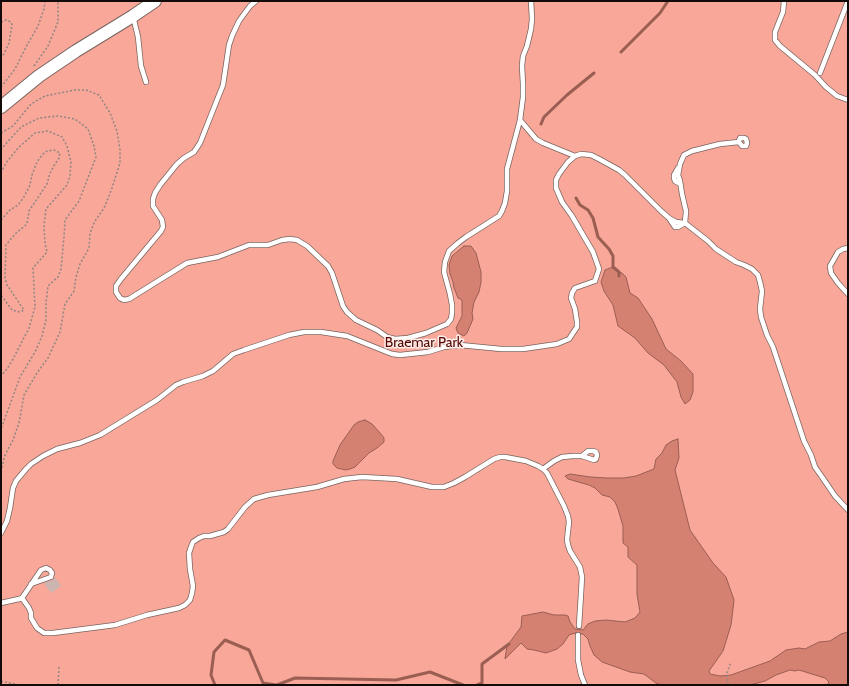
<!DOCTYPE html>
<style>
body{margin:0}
#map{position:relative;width:849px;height:686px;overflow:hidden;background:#fcedea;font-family:Cabin,sans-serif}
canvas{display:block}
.frame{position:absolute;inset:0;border:2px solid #130b0a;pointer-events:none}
</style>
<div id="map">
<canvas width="849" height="686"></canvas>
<div class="frame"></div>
</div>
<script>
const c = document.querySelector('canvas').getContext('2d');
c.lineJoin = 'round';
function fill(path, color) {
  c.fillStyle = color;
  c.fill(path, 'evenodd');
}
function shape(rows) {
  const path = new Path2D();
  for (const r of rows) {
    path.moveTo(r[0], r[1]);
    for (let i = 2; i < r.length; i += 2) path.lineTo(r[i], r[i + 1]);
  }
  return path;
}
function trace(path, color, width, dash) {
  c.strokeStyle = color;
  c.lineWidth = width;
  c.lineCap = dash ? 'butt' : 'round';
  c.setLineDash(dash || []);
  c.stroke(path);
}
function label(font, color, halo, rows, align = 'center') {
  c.font = font + ' Cabin,sans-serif';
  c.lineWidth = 3;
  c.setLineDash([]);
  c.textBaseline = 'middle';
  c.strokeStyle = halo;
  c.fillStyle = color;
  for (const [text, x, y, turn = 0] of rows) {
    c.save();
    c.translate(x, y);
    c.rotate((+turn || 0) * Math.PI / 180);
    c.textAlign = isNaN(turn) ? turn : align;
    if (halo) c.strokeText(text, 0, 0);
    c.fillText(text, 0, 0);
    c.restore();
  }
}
const green = shape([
 [1,1,848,1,848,685,1,685]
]);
const water = shape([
 [464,246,471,246,476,253,481,272,481,282,479,292,474,302,472,313,473,319,467,333,464,336,458,333,456,328,462,316,462,300,458,298,454,288,453,282,450,274,449,265,452,256,464,246],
 [613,267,619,272,622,273,626,277,630,293,638,298,652,319,666,349,681,361,693,374,693,392,690,400,685,404,681,397,677,382,664,365,648,353,635,338,618,326,613,305,604,291,601,282,605,270,613,267],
 [365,420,372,424,381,434,384,438,384,442,377,448,369,453,355,467,350,469,346,470,337,468,333,464,333,461,340,445,354,425,358,422,365,420],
 [678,439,679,458,675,470,690,530,713,563,726,577,734,600,731,625,723,651,709,671,710,674,720,676,731,675,770,661,786,650,799,648,805,649,819,642,830,641,841,634,848,632,848,685,827,685,829,682,825,678,799,670,795,671,790,670,776,675,765,681,750,685,661,685,656,683,644,674,630,672,602,662,594,655,590,646,588,639,583,634,575,633,569,635,563,644,557,649,546,653,534,650,527,649,521,643,505,659,507,646,521,627,522,616,543,612,554,615,565,615,568,616,570,622,575,629,583,630,588,624,595,621,606,620,625,622,635,618,640,612,637,594,637,565,628,557,628,547,623,543,623,526,618,509,615,502,610,497,602,495,595,488,589,485,568,479,565,476,570,474,590,477,607,478,624,478,636,476,654,469,656,459,662,453,666,445,672,441,678,439]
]);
const stream = shape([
 [621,52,660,13,668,1],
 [541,124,544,117,567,95,594,73],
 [576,198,580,205,588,210,593,218,598,237,609,249,613,256,613,267,619,272,619,276],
 [215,685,211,675,214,652,225,640,249,650,263,683,276,685],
 [277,685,295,678,396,680,430,672,463,685],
 [477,685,482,683,482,664,509,644]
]);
const building = shape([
 [55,577,61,586,51,593,44,583,53,580]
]);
const path = shape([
 [1,22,6,20,11,22,12,25,9,43,4,54,1,57],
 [34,66,48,46,58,22,58,1],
 [1,87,15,69,26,47,38,26,44,9,45,1],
 [1,133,13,126,31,104,45,96,75,90,86,90,99,95,110,113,117,131,120,150,120,163,111,191,104,208,95,221,90,233,89,248,80,264,76,277,74,291,65,304,60,332,48,358,37,373,24,395,19,423,13,440,5,455,1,471],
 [1,150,2,148,21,127,39,118,58,116,75,119,88,129,94,146,96,157,79,201,65,220,64,237,61,269,58,277,48,286,46,303,46,320,42,336,35,352,20,377,1,429],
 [1,173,6,163,18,148,35,133,48,131,62,137,67,146,71,162,70,176,67,185,46,209,44,226,45,243,47,252,33,268,35,307,29,328,13,359,7,369,1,376],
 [1,220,10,210,18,205,24,197,30,185,32,175,37,162,42,155,47,151,54,150,60,153,59,158,55,164,50,173,47,184,29,211,27,224,15,234,6,245,5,278,7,285,24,310,20,312,12,310,1,295],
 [1,681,19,685],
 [58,685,59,667],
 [728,685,727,673,731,662]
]);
const lane = shape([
 [256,1,250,6,239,21,232,36,229,45,223,85,200,143,194,152,184,158,177,164,160,185,155,193,153,199,153,206,162,220,163,227,161,231,121,279,116,286,116,292,120,298,124,300,129,299,187,263,218,257,249,245,268,245,282,240,290,239,297,240,307,246,328,266,332,273,343,306,347,312,356,320,377,330,387,337,395,339,408,338,426,333,447,324,451,319,452,313,452,305,450,294,444,272,445,262,449,251,458,243,466,237,499,216,502,211,505,203,507,191,507,169,520,120,523,97,523,84,522,66,523,56,527,46,531,29,532,19,531,1],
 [784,1,783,12,775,32,775,40,780,46,815,75,826,87,837,96,848,100],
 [133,16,138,37,141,66,146,82],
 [820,73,848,1],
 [520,120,536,139,543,143,575,156],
 [739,142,739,141,740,138,744,138,746,139,747,143,746,146,742,146,739,142,720,144,692,151,684,155,680,164,678,175,680,181,682,194,686,211,685,223,708,241,716,249,736,262,744,265,752,269,758,275,760,282,762,291,760,309,761,317,767,335,773,347,804,441,811,455,815,467,822,477,835,496,848,510],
 [678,168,674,175,674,178,675,181,680,184],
 [848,248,843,249,838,252,830,266,831,273,838,283,848,294],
 [543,469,554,461,562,457,573,456,582,456,594,460,596,459,597,455,596,452,593,451,588,451,582,456],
 [1,533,7,521,10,508,13,488,16,481,26,469,31,464,43,456,57,449,80,443,100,435,157,400,176,385,183,382,203,376,213,371,233,354,244,350,289,335,304,332,321,332,347,336,392,354,400,355,428,352,444,347,460,345,501,349,523,349,557,344,569,339,577,327,577,322,575,309,571,298,572,293,575,288,595,281,599,269,593,252,572,216,562,202,556,188,556,180,559,174,568,162,575,156,581,154,591,155,599,159,619,170,625,175,661,211,669,218,675,227,678,227,685,223,676,222,669,218],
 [22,598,29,608,31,613,31,618,37,628,44,633,53,633,115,625,147,615,179,608,185,605,190,600,192,593,193,586,190,569,189,553,191,547,193,542,199,538,204,536,210,536,224,532,228,529,245,507,254,499,268,495,317,487,344,479,362,477,397,479,432,487,444,487,454,483,465,477,494,459,500,457,505,457,526,461,538,466,543,469,547,473,564,506,568,516,569,522,567,540,568,545,570,551,580,567,582,577,579,626],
 [1,603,19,599,22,598,41,570,46,568,50,570,52,573,51,577,31,584],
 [578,635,578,660,581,675,585,685]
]);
const secondary = shape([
 [1,107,39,76,76,51,133,16,155,1]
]);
const parkNames = [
 ["Braemar Park",424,343]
];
fill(green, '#f8a798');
fill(water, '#d58172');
trace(water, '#9b5e53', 1);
trace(stream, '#9b5e53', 3);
fill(building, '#ccb4b0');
trace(lane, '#796460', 6);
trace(secondary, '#796460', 14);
trace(path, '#908582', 1.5, [2, 2]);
trace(lane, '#fff', 4.5);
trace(secondary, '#fff', 12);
label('14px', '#530600', '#fcedea', parkNames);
</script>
